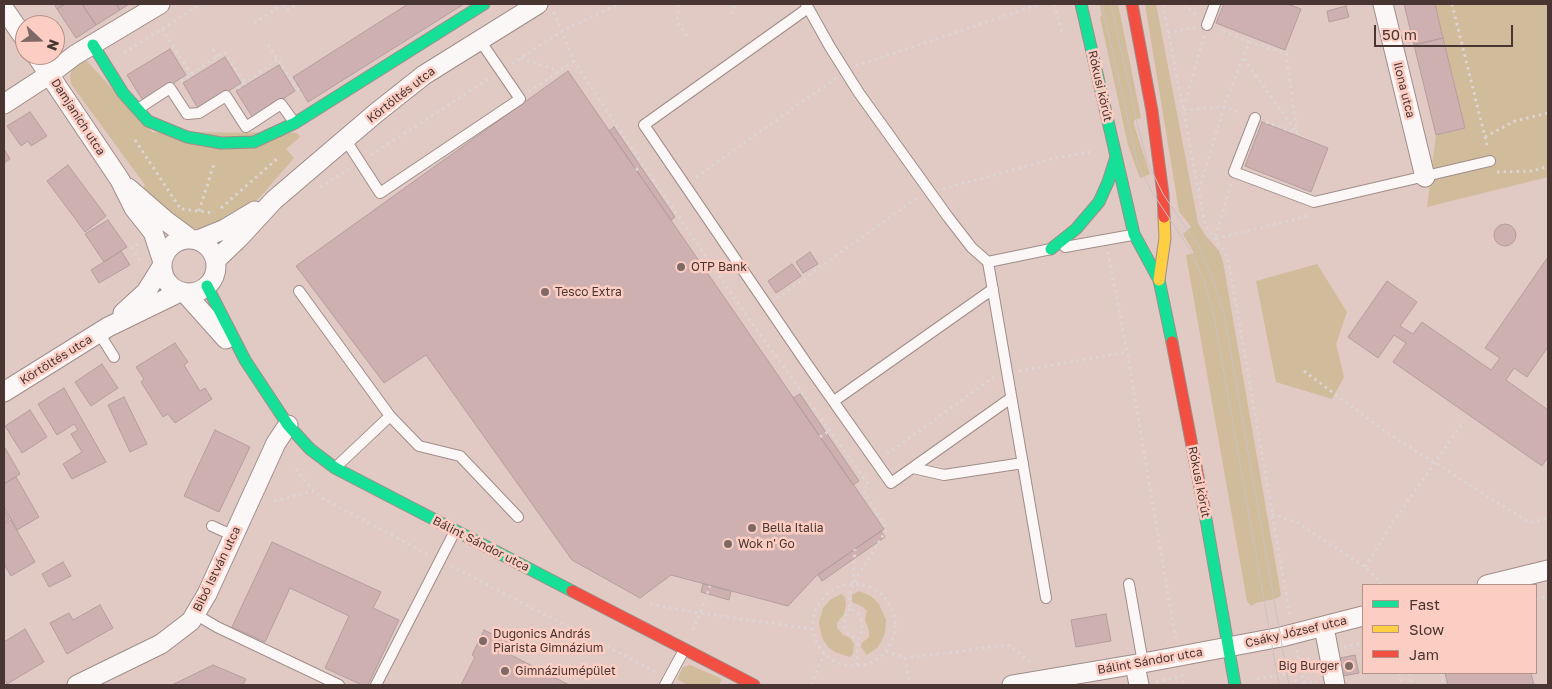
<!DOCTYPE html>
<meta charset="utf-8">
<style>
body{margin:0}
#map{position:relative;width:1552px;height:689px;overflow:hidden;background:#e1c9c4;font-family:"Golos Text",sans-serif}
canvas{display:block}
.frame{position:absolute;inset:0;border:5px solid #493632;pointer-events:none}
.legend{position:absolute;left:1362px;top:584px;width:175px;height:90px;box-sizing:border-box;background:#fccec3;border:1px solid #b49189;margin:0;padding:6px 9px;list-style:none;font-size:15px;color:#493632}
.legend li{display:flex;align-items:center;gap:10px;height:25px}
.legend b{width:25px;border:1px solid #b49189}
.north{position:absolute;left:15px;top:15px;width:50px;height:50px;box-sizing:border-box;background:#fccec3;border:1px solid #b49189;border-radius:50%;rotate:111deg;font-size:14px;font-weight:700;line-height:20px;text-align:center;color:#493632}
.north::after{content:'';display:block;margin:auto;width:18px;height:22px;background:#7e6965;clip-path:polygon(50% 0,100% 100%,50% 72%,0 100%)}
.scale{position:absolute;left:1374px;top:25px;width:139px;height:22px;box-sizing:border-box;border:2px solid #493632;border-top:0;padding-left:6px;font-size:15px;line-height:18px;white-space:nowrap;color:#493632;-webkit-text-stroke:4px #fccec3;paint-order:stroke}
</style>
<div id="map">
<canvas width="1552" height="689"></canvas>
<div class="frame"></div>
<ul class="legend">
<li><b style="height:6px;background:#16e098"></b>Fast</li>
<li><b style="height:6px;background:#ffcf43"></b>Slow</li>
<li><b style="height:6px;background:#f24e42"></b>Jam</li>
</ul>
<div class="north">N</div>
<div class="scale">50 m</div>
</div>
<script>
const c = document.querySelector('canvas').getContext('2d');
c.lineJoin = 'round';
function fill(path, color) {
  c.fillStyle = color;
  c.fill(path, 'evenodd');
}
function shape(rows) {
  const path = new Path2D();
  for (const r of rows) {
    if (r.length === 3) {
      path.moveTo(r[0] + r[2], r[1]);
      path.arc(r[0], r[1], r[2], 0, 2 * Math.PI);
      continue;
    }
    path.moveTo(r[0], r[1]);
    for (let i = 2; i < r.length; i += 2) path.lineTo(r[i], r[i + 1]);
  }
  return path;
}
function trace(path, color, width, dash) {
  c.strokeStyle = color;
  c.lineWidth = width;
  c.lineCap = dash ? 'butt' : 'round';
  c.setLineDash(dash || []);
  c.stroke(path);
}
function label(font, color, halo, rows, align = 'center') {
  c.font = font + ' "Golos Text",sans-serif';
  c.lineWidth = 5;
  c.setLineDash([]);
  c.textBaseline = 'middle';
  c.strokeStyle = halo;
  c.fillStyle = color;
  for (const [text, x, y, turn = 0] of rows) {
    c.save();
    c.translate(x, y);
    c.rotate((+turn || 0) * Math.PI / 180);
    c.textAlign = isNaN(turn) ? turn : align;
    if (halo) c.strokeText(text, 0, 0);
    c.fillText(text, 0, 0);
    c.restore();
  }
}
const green = shape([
 [1100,4,1118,4,1141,118,1134,120,1134,125,1150,174,1140,178,1128,145,1100,17,1102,16],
 [1145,4,1156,4,1198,223,1205,235,1219,251,1223,262,1281,595,1278,598,1256,603,1251,606,1247,601,1186,255,1194,253,1183,234,1191,227,1179,211],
 [1435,4,1548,4,1548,177,1427,207,1436,135,1465,128],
 [87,61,152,132,297,133,300,137,286,149,294,158,261,196,235,219,205,229,186,228,142,190,145,185,71,84,70,75,76,63],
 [1317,264,1347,312,1336,344,1344,377,1332,399,1276,382,1256,281],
 [859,591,871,596,879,604,886,620,885,633,881,642,877,648,867,655,861,647,862,643,869,637,869,630,865,620,867,611,863,607,852,602,852,595],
 [841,594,845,597,846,603,844,614,837,623,837,628,843,635,849,637,854,644,853,653,850,657,835,652,828,647,822,638,819,622,823,608,830,600],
 [690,665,722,679,719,685,688,685,677,679,683,667]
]);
const building = shape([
 [54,4,65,4,57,9,54,4],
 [65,4,82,4,96,25,76,38,57,9,65,4],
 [82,4,116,4,120,10,96,25,82,4],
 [116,4,129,4,120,10,116,4],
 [408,4,464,4,308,102,293,77,408,4],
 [1224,4,1288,4,1301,9,1285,50,1216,23,1224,4],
 [1404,4,1435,4,1443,38,1414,45,1404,4],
 [1346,6,1349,17,1329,22,1327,11,1346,6],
 [1443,38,1465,128,1436,135,1414,45,1443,38],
 [170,49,186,75,144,102,127,75,170,49],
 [225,57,241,83,199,110,183,83,225,57],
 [279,65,295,91,253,118,236,91,279,65],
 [568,71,884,529,816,576,788,606,671,575,640,598,572,560,426,355,384,383,296,266,568,71],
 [30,112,47,136,31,146,28,141,21,146,7,126,30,112],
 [1262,122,1328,148,1311,192,1245,166,1262,122],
 [614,127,675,217,671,220,609,131,614,127],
 [4,149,10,159,4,163,4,149],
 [68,165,106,216,85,232,47,181,68,165],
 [108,220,127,247,104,262,85,234,108,220],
 [1505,235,11],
 [121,251,130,265,99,283,91,270,121,251],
 [810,252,818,264,803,273,796,262,810,252],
 [1548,257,1548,347,1527,377,1514,368,1506,380,1548,410,1548,457,1542,466,1393,362,1406,343,1394,335,1378,358,1348,337,1387,281,1417,302,1400,326,1413,334,1422,322,1491,370,1500,358,1485,348,1548,257],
 [792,264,801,276,776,293,768,281,792,264],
 [175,343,188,362,184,365,200,391,205,388,212,399,175,423,168,414,163,417,141,382,144,379,136,367,175,343],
 [102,364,118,388,91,406,75,382,102,364],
 [64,388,106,462,72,479,63,464,82,452,71,434,78,430,74,424,57,435,38,404,64,388],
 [800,394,859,481,853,485,793,398,800,394],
 [124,397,147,444,130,452,108,405,124,397],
 [30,410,47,437,22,453,5,426,30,410],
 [215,430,250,447,219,512,184,496,215,430],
 [4,446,20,474,4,484,4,446],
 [16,477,39,517,17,530,4,507,4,484,16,477],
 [4,510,9,519,4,523,4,510],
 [11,520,35,562,11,576,4,564,4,524,11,520],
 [881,531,885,537,822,581,818,575,881,531],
 [272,542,381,592,373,608,399,620,368,685,362,685,325,668,349,616,290,588,265,642,232,627,272,542],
 [63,562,71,576,49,587,42,574,63,562],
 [703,584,731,591,729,600,701,592,703,584],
 [100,605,113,628,67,654,50,623,69,613,73,620,100,605],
 [1106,614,1111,641,1076,647,1071,620,1106,614],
 [25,629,44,662,7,684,4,678,4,642,25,629],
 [484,630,515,646,511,655,569,685,461,685,475,657,472,655,484,630],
 [1355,655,1359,673,1343,676,1340,658,1355,655],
 [213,665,246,679,243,685,172,685,213,665],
 [1445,673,1531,673,1534,685,1448,685,1445,673]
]);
const path = shape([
 [284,4,287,10,297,4],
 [679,4,677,21,687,36],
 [1054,4,1062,31],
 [1163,4,1205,225,1226,255,1229,264,1290,617],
 [1184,4,1196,15],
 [1452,4,1488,149],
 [554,12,574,61,643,165,749,319,869,485,863,490,887,529,853,584,849,596,850,608,859,614,862,623,862,631,858,640,857,666],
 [732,14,735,4],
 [254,23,283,4],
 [162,29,191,74],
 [1168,33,1195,27],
 [1204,36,1183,110,1224,107,1242,113],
 [268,45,301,94],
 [213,49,217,57],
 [124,53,201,4],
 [521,58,559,71],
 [1244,59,1297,133,1286,53,1249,42],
 [512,64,562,31,618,4],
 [856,66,1040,4],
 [181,81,224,52,245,83],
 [238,88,278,59],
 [529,92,574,61],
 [1266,122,1297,133],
 [1485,137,1515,121,1548,113],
 [135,140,180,208],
 [371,155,490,78],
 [636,170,643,165],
 [1497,172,1533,171,1548,166],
 [696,177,836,78],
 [1231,184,1215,239,1307,216,1308,214],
 [320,187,349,169],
 [943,189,1056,158,1090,152],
 [1199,190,1224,107,1249,42,1220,30],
 [221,208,279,157],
 [182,209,213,213],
 [199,211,214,164],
 [138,244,132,248,142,264],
 [1108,252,1127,352,1176,640],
 [777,298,918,197],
 [1019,371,1127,352],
 [1304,371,1386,432,1527,521,1533,522,1548,518],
 [820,437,829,431],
 [887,454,994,377],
 [296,469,308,485,322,498,427,554],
 [274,501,314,491],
 [1272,514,1298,523,1365,567,1380,581,1381,585],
 [451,566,656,672],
 [1365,567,1393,522,1464,421],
 [853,583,855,549],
 [854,625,41],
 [1536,599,1548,596],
 [650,604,700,613,710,586],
 [850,608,846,615,844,626,848,633,858,640],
 [693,630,700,613,812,629],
 [1344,647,1363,643],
 [1297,650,1304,685],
 [886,651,905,658,1008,645,1033,664],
 [905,658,910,685],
 [1294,673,1296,684],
 [1399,673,1402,685],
 [1409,673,1412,685],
 [1441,673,1444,685],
 [1182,674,1184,685],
 [1257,679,1301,671,1306,660,1312,657],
 [1156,682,1182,676],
 [1303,682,1317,682],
 [811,685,824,654]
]);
const lane = shape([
 [806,4,830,47,859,93,948,217,972,248,988,262,1046,598],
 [808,8,644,125,807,364,891,483,1011,398],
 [1207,25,1215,4],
 [138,109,170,88,187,114,199,113,226,96,246,127,281,104,294,122],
 [1255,118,1234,172,1314,202,1490,161],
 [345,139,380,193,520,99,479,39],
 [1065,247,1132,235],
 [988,262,1051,249],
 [299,291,390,416,419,446,460,456,518,517],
 [99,333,114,357],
 [834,401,993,289],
 [336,467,390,416],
 [913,468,944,475,1023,463],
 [212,526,234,536],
 [1129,584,1143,663],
 [195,614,217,627,339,685],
 [376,685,455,531],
 [665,685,684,650]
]);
const street = shape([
 [1383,4,1425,177],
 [4,9,25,39],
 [36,55,120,180,134,208,153,232,162,259],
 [4,104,50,74,75,55,160,4],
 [128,188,166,221,189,238],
 [189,266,27],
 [198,240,225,229,255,211],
 [216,260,238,239,274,200,376,113,424,75,538,4],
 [185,293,226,339],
 [123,313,146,292,161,268],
 [4,392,108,327,180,292],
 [1487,585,1548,570],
 [1324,627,1335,685],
 [1135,665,1139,685],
 [77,685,161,644,191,621,207,594,276,443,288,425],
 [1012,685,1143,663,1281,637,1363,616]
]);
const fast = shape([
 [1081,4,1134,234,1159,280,1172,342],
 [93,45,123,93,148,121,187,137,221,143,254,142,295,123,484,4],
 [1051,249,1076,229,1099,202,1108,182,1116,157],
 [207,286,245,360,288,425,310,449,335,468,572,591],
 [1204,508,1235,685]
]);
const slow = shape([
 [1159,280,1165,238,1164,217]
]);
const jam = shape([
 [1132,4,1152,111,1163,194,1164,217],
 [1172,342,1204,508],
 [572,591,754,685]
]);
const tram = shape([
 [1102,4,1138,165,1152,192,1192,253,1203,278,1214,316,1279,685],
 [1111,4,1137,123,1147,161,1163,194,1199,247,1211,275,1224,314,1289,685]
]);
const markers = [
 [681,267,5,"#7e6965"],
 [545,292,5,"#7e6965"],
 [752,528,5,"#7e6965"],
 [728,544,5,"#7e6965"],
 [483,641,5,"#7e6965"],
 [1349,666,5,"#7e6965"],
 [505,671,5,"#7e6965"]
];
const streetNames = [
 ["Rókusi körút",1100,86,77],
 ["Ilona utca",1404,90,76],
 ["Körtöltés utca",401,95,-38],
 ["Damjanich utca",78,117,57],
 ["Körtöltés utca",56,360,-32],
 ["Rókusi körút",1199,482,79],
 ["Bálint Sándor utca",481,544,27],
 ["Bibó István utca",217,569,-64],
 ["Csáky József utca",1296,632,-13],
 ["Bálint Sándor utca",1150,661,-10]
];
const poiNames = [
 ["OTP Bank",691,267],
 ["Tesco Extra",555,292],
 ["Bella Italia",762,528],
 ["Wok n' Go",738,544],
 ["Dugonics András",493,634],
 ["Piarista Gimnázium",493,648],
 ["Big Burger",1339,666,"right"],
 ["Gimnáziumépület",515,671]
];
fill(green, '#d0bb9a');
fill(building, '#cdb0af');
trace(building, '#b29f9d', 1);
trace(lane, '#a08d89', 12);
trace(street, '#a08d89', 21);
trace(fast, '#a08d89', 13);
trace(slow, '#a08d89', 13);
trace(jam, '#a08d89', 13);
trace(path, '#ddd5d3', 3, [2.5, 4]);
trace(lane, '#faf7f6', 10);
trace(street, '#faf7f6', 19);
trace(fast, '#16e098', 11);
trace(slow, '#ffcf43', 11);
trace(jam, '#f24e42', 11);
trace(tram, '#c9c3c1', 1);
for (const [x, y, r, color] of markers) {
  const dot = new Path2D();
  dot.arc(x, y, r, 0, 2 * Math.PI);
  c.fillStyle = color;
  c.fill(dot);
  trace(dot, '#fccec3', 2);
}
label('12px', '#493632', '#fccec3', streetNames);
label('12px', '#493632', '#fccec3', poiNames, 'left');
</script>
